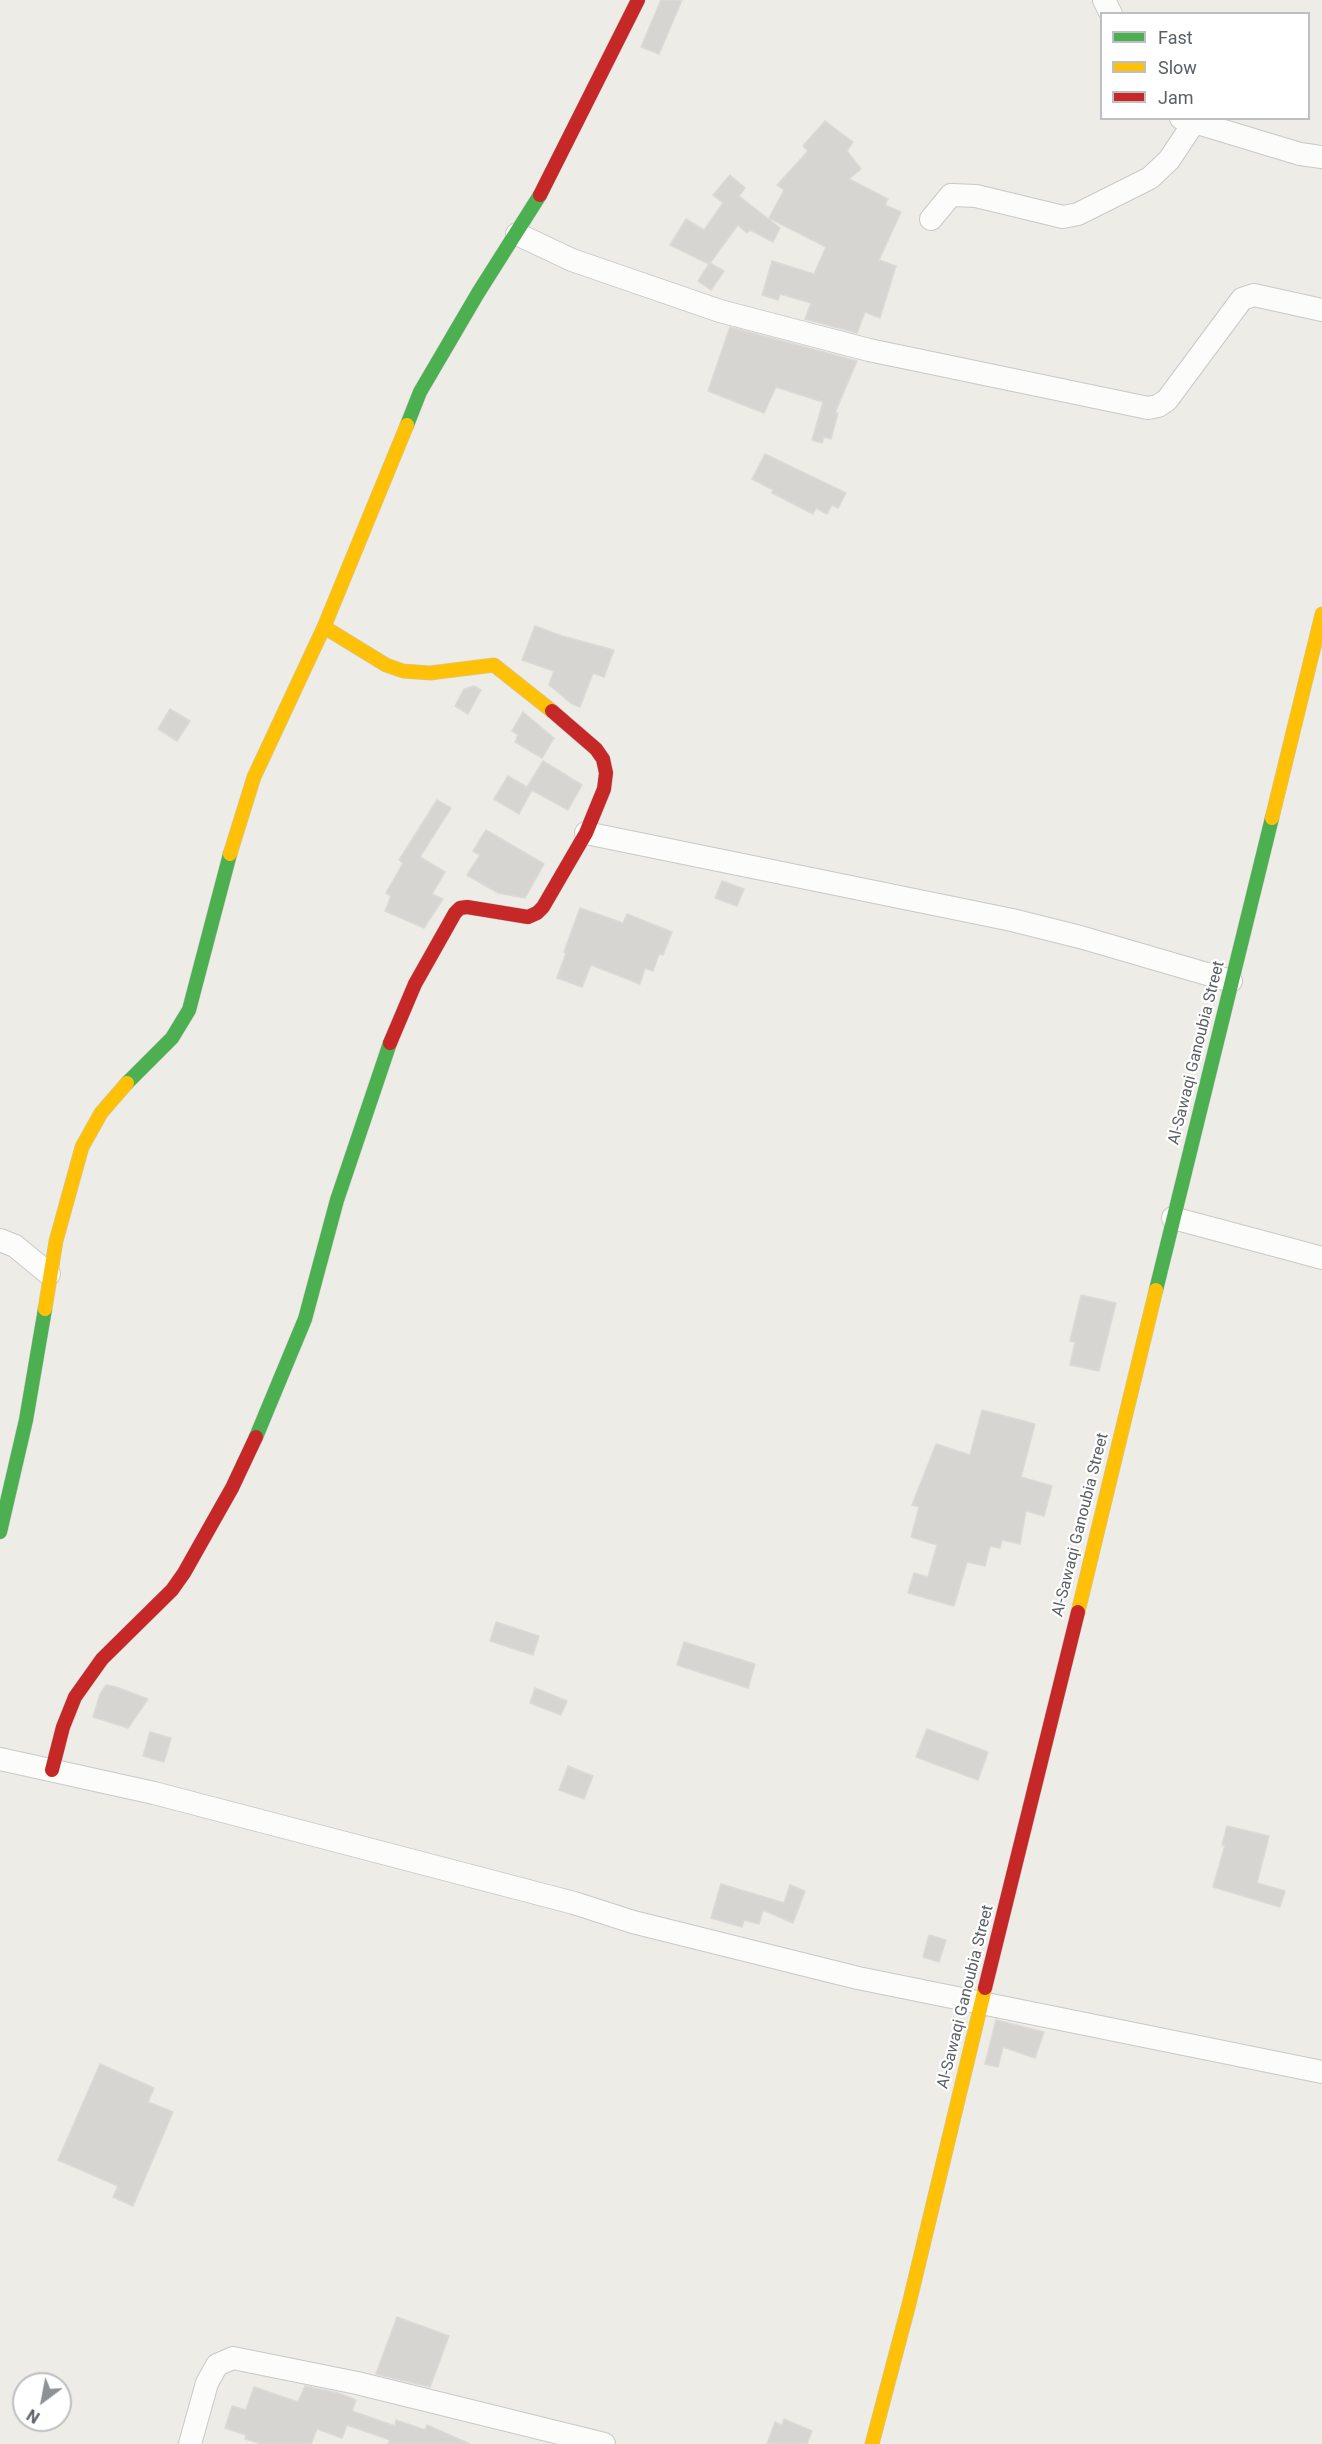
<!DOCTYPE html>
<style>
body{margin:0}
#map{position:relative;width:1322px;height:2444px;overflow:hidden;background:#edece6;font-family:Roboto,sans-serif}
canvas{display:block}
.legend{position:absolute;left:1100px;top:12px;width:210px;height:108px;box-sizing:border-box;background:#fff;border:2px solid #bdbfc2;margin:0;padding:8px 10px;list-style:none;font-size:18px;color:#5b6066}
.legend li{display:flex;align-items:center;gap:12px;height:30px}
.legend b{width:30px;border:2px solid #bdbfc2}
.north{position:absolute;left:12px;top:2372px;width:60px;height:60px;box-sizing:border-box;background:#fff;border:2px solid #bdbfc2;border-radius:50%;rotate:212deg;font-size:16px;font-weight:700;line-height:24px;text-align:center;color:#5b6066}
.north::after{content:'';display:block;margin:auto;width:21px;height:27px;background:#8e9193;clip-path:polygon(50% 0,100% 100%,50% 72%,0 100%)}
</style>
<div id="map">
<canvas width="1322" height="2444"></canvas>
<ul class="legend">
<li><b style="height:8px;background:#4caf50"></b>Fast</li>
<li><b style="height:8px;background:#ffc107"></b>Slow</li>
<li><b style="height:8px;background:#c62828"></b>Jam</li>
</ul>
<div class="north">N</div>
</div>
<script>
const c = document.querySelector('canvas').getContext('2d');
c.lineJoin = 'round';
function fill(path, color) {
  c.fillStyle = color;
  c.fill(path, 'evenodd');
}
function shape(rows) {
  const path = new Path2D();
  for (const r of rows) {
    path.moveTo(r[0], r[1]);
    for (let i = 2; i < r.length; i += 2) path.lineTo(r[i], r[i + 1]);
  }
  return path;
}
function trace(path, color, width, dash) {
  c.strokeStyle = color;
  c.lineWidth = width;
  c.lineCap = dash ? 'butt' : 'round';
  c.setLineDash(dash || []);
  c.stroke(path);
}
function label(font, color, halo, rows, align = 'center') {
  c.font = font + ' Roboto,sans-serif';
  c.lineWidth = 4.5;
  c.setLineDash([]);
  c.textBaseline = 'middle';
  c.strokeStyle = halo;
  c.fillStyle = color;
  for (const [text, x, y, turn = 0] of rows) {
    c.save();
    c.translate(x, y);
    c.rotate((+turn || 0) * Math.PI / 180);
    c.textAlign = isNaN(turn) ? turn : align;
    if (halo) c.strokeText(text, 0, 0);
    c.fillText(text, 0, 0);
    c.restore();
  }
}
const building = shape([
 [661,0,682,0,659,54,641,47,661,0],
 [825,121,853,142,847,151,861,169,849,179,888,199,885,205,901,212,879,260,896,266,880,318,865,312,857,333,805,319,811,303,780,294,778,300,762,295,772,261,814,274,826,247,769,218,784,190,777,185,808,151,803,146,825,121],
 [730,175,745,188,739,196,780,228,773,242,750,230,747,233,738,225,710,263,724,271,711,290,698,281,709,264,670,245,686,219,704,230,723,203,713,195,730,175],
 [730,327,857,361,835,413,838,413,831,439,824,437,822,443,812,440,823,402,776,387,764,413,708,391,730,327],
 [765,454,846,493,838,508,832,505,827,514,816,508,813,514,772,493,773,490,752,479,765,454],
 [535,626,562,636,614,650,604,677,593,673,580,707,572,704,549,685,554,671,522,660,535,626],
 [474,686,481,690,468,714,455,706,464,689,474,686],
 [170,709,190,721,177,741,158,729,170,709],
 [523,712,554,738,542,758,515,742,518,735,512,731,523,712],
 [543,761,582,785,568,810,532,790,519,814,494,799,508,776,527,787,543,761],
 [437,800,451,808,420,857,445,872,432,894,443,899,424,928,385,911,391,896,386,893,403,863,399,860,437,800],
 [486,830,544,864,525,898,498,893,467,875,480,855,473,851,486,830],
 [722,881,744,889,737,906,715,898,722,881],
 [580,908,623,923,627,914,672,932,663,955,659,954,653,971,645,968,640,984,591,965,582,987,557,978,566,953,564,952,580,908],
 [1081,1295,1116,1303,1099,1371,1070,1365,1075,1342,1070,1341,1081,1295],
 [982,1410,1035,1424,1021,1477,1052,1486,1044,1516,1026,1511,1020,1544,1002,1540,1000,1548,990,1546,985,1566,967,1562,954,1606,908,1593,914,1573,928,1577,937,1545,911,1537,919,1507,912,1505,936,1444,970,1455,982,1410],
 [496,1622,539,1636,533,1655,490,1641,496,1622],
 [684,1642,755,1664,748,1688,677,1665,684,1642],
 [106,1685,116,1687,148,1699,128,1728,93,1717,100,1694,106,1685],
 [535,1688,567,1701,561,1715,530,1703,535,1688],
 [927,1729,988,1752,978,1780,916,1757,927,1729],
 [150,1732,171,1738,164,1762,143,1756,150,1732],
 [568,1766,593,1776,584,1799,559,1790,568,1766],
 [1227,1826,1269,1836,1257,1883,1285,1891,1280,1907,1213,1887,1225,1845,1222,1845,1227,1826],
 [721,1884,784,1903,790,1885,805,1891,793,1923,763,1910,759,1924,744,1920,742,1927,711,1918,721,1884],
 [929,1935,946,1940,939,1962,923,1957,929,1935],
 [996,2020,1044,2032,1035,2058,1003,2047,998,2067,985,2064,996,2020],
 [100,2064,154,2088,148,2102,173,2112,133,2206,113,2197,118,2186,58,2160,100,2064],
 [397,2317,449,2336,430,2387,376,2374,397,2317],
 [305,2386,338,2393,356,2400,352,2411,395,2426,396,2420,425,2430,427,2425,470,2444,388,2444,390,2440,347,2425,342,2438,317,2429,311,2444,262,2444,245,2439,246,2435,225,2428,232,2406,246,2410,254,2387,298,2402,305,2386],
 [784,2419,812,2431,807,2444,767,2444,775,2422,782,2425,784,2419]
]);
const street = shape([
 [1104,0,1111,14],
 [1181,118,1300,154,1322,157],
 [931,219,951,195,976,196,1063,217,1078,214,1150,178,1169,160,1193,124],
 [517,234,572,260,720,311,869,350,1148,408,1158,406,1167,400,1242,299,1254,295,1322,310],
 [586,833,1012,920,1080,937,1231,981],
 [1173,1218,1322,1258],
 [0,1240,15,1246,49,1274],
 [0,1759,154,1793,574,1903,633,1922,858,1978,1322,2072],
 [190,2444,207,2383,217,2365,233,2358,357,2383,604,2444]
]);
const fast = shape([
 [407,425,420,392,478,293,540,195],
 [127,1083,172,1038,189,1010,230,854],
 [1156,1290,1272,818],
 [256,1437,305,1319,337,1200,390,1043],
 [0,1532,26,1420,45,1309]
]);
const slow = shape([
 [324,627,386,665,403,671,430,673,494,665,552,711],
 [1272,818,1322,614],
 [230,854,254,777,324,627,407,425],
 [45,1309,56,1241,82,1147,101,1113,127,1083],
 [1078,1612,1156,1290],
 [872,2444,909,2304,985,1988]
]);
const jam = shape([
 [540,195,638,0],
 [390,1043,415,984,455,913,460,908,467,907,528,917,537,913,543,907,586,833,604,789,606,773,603,759,596,749,552,711],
 [52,1770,63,1727,75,1697,102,1659,172,1590,184,1573,232,1488,256,1437],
 [985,1988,1078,1612]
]);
const streetNames = [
 ["Al-Sawaqi Ganoubia Street",1197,1053,-76],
 ["Al-Sawaqi Ganoubia Street",1081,1525,-76],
 ["Al-Sawaqi Ganoubia Street",966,1997,-76]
];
fill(building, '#d6d5d1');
trace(building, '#dcdad6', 1.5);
trace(street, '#c8c9c8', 24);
trace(fast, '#c8cac8', 15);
trace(slow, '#c8cac8', 15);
trace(jam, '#c8cac8', 15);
trace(street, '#fcfcfb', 22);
trace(fast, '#4caf50', 14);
trace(slow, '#ffc107', 14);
trace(jam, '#c62828', 14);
label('16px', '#5b6066', '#fff', streetNames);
</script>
